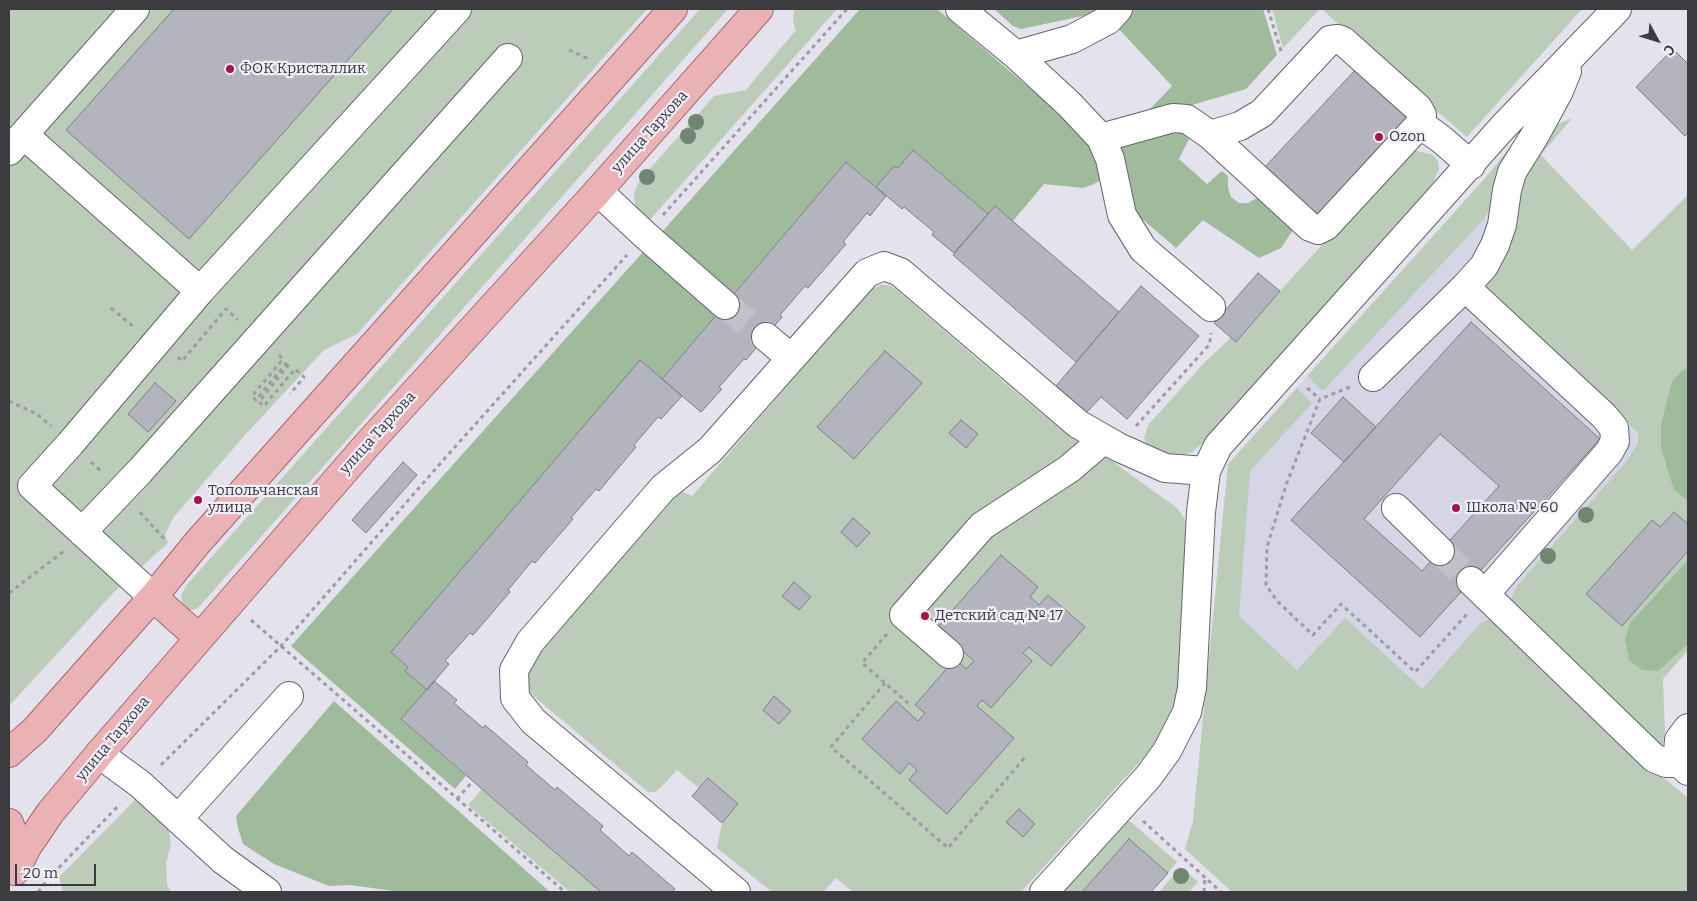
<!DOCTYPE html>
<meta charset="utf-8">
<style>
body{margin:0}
#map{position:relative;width:1697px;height:901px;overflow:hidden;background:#e3e2ed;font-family:Bitter,serif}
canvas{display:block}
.frame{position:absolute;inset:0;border:10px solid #3c3b40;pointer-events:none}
.north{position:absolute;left:1632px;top:15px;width:50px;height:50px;-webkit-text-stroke:4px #f0effa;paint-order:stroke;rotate:129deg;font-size:14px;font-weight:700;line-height:20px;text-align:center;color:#3c3b40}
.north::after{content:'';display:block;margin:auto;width:18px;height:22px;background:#3c3b40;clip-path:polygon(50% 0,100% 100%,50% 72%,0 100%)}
.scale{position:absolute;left:15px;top:864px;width:81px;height:22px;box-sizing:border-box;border:2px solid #3c3b40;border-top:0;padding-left:6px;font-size:15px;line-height:18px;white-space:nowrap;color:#3c3b40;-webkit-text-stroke:4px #f0effa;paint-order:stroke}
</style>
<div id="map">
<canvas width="1697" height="901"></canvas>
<div class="frame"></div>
<div class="north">С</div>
<div class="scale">20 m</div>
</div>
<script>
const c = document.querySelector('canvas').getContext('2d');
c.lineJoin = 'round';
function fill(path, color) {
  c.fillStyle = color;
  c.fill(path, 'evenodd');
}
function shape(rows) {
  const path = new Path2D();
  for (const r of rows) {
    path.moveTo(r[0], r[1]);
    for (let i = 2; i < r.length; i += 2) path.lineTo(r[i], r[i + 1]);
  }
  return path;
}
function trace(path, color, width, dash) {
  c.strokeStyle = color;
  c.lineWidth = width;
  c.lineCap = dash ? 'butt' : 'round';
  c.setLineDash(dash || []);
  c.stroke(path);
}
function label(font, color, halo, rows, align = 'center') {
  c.font = font + ' Bitter,serif';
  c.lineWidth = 4.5;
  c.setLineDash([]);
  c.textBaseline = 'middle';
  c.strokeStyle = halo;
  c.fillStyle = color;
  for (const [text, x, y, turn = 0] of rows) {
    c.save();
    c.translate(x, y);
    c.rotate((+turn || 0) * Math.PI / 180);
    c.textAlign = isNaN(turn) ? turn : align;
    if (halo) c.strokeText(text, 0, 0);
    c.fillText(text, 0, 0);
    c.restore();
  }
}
const built = shape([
 [1487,176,1688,359,1590,892,1193,821,1228,464]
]);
const green = shape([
 [9,9,647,9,357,334,324,350,245,435,173,518,165,535,168,543,115,591,9,706],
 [700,9,728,9,199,607,193,610,187,609,182,602,181,595,186,586,199,571],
 [794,9,837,9,648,222,640,215,635,205,634,193,640,180,714,96,746,90,796,30,793,22],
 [1272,9,1320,9,1283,48],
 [1322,9,1582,9,1467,137,1369,53],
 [1539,111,1484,219,1323,391,1307,376,1487,176],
 [1572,118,1541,155,1632,250,1688,195,1688,650,1663,679,1665,733,1661,749,1515,609,1511,600,1517,586,1625,463,1638,444,1638,433,1486,297,1482,282,1520,170,1547,129],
 [1413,150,1433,155,1438,161,1439,169,1433,183,1204,442,1192,452,1177,458,1159,454,1147,446,1144,437,1149,424,1203,364,1280,291,1408,151],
 [881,285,889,285,896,289,1005,383,1063,431,1087,448,1105,456,1177,508,1185,519,1185,660,1174,718,1142,759,1021,892,853,892,836,878,823,892,772,892,717,848,722,823,738,804,708,778,699,788,677,770,661,787,655,792,648,792,537,699,529,691,525,682,528,658,679,490,692,496,871,289],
 [1297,388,1312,403,1250,471,1239,616,1297,670,1345,618,1422,689,1481,623,1490,619,1502,622,1654,770,1688,798,1688,892,1232,892,1185,849,1193,821,1228,464],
 [482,789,601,892,570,892,468,805],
 [141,794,165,822,169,832,171,843,166,864,167,885,171,892,63,892,59,877],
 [1124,819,1131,822,1177,862,1168,873,1129,839,1082,892,1053,892],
 [1181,867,1198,882,1189,892,1159,892]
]);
const forest = shape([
 [860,9,937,9,1067,120,1092,146,1102,179,1094,184,1083,188,1044,184,1013,221,995,206,988,214,913,150,898,168,894,166,876,187,846,162,732,296,661,233],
 [994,9,1100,9,1097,13,1021,29,1013,26],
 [1134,9,1263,9,1277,55,1246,89,1172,111,1101,123,1104,121,1112,121,1148,111,1172,86,1117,27],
 [1175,130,1183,132,1189,139,1179,159,1207,184,1222,171,1228,176,1228,188,1231,197,1239,203,1248,203,1257,198,1293,230,1281,248,1259,258,1203,220,1176,248,1141,218,1133,206,1115,144],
 [643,252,716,315,662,379,640,361,391,652,408,667,405,671,427,690,401,719,466,776,455,789,291,646],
 [1688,369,1688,501,1674,490,1661,448,1661,425,1672,381,1683,370],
 [1688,560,1688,644,1658,671,1642,670,1629,660,1625,640,1630,623],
 [334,701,550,892,401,892,350,885,329,886,274,864,243,844,238,828,236,816]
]);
const building = shape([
 [174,9,393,9,189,239,66,130,174,9],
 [1673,49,1688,64,1688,132,1685,136,1636,87,1673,49],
 [1357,68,1412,118,1319,219,1264,168,1357,68],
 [913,150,988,214,954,253,932,235,934,232,904,207,902,209,876,187,894,166,898,168,913,150],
 [846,162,886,196,870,216,867,213,843,242,846,244,808,288,805,286,780,315,782,317,746,360,744,359,719,387,722,389,701,412,662,379,846,162],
 [995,206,1119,312,1076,362,953,255,995,206],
 [1258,273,1280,291,1236,342,1214,323,1258,273],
 [1141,286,1199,336,1127,419,1101,397,1086,413,1056,386,1141,286],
 [1471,322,1600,439,1420,637,1291,520,1471,322],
 [1440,434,1499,486,1422,571,1364,519,1440,434],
 [885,351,922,383,854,459,817,427,885,351],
 [640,360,682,396,661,419,658,417,634,445,636,447,599,491,596,489,571,518,573,519,535,563,532,561,508,590,510,592,473,635,470,633,445,661,449,664,427,690,405,671,408,667,391,652,640,360],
 [155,383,176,401,148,432,128,414,155,383],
 [1343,397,1376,427,1344,462,1311,433,1343,397],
 [961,420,978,434,966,448,949,433,961,420],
 [403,462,417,475,366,533,352,520,403,462],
 [1674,512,1688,524,1688,551,1622,626,1586,594,1652,520,1660,527,1674,512],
 [853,518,870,533,857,547,841,532,853,518],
 [1001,555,1038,587,1030,597,1039,605,1048,595,1085,627,1051,666,1029,647,1023,653,1032,661,991,708,982,700,977,706,1014,738,947,814,909,780,917,770,909,763,900,774,862,739,896,701,918,721,925,713,915,705,955,659,966,669,974,661,937,628,1001,555],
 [794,582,811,597,799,610,782,596,794,582],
 [434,681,457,700,454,703,483,728,485,725,528,762,526,765,555,790,557,787,603,826,600,830,629,856,632,852,675,889,672,892,601,892,401,719,434,681],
 [774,696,791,711,779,724,763,710,774,696],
 [708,778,738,804,722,823,692,796,708,778],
 [1019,809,1035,824,1023,837,1006,822,1019,809],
 [1129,839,1168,873,1151,892,1082,892,1129,839]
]);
const minorTunnel = shape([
 [725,305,766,337],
 [1440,551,1471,581]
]);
const path = shape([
 [1268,9,1281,51],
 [569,50,591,60],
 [663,215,847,9],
 [111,308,135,328],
 [279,355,283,359,252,396,256,400,287,362,289,364,259,402,264,406,295,369,304,377,290,394],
 [178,357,182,361,226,309,238,320],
 [1350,387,1320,399,1286,485,1267,547,1266,585,1277,601,1313,635,1341,604,1415,672,1467,614],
 [1307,388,1320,399],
 [9,401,37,414,51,426],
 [1136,426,1209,345,1211,336,1211,333],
 [91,462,101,471],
 [140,512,166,541],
 [9,593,64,551],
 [251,620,565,892],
 [887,634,862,663,908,703],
 [885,683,831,747,948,848,1026,756],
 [161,765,281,646,446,457,627,255],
 [457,799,473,781],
 [1143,821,1221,892],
 [38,892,49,878,120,804],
 [1204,892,1205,878]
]);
const minor = shape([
 [960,9,1016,55,1069,104,1101,138,1110,159,1122,215,1143,249,1211,307],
 [1016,55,1072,39,1108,20,1118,9],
 [1420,124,1441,139,1471,165],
 [24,135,200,291],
 [1101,138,1173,118,1187,119,1210,135,1310,227,1318,230,1326,226,1420,124,1422,115,1418,108,1343,41,1338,39,1330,40,1262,113,1240,126,1210,135],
 [9,151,135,9],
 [598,191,645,235,725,305],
 [1465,287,1604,416,1614,428,1615,441,1609,452,1485,594],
 [766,337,791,358],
 [1373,377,1465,287,1484,266,1495,245,1502,225,1507,190,1512,172,1535,135,1559,91,1567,71],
 [1396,508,1440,551],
 [82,532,140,471,508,58],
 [1471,581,1654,758,1666,763,1680,763],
 [153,597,32,486,70,444,200,291,457,9],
 [949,654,904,615,982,526,1069,469,1104,439],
 [1688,728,1679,740,1678,751,1680,763,1688,771],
 [99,754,140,784,223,860,267,892],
 [178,819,289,696],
 [736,892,533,721,515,698,514,670,530,642,663,488,710,450,867,273,884,266,900,272,1078,424,1118,447,1165,468,1206,471],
 [1044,892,1148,777,1167,751,1187,712,1192,688,1201,512,1206,471,1218,446,1504,126,1617,9]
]);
const major = shape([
 [153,597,199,638],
 [9,753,35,730,153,597,198,542,673,9],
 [9,823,16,841,17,856,15,870],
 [15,871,27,847,50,813,99,754,366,446,598,191,759,9]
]);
const trees = [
 [696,122],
 [688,136],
 [647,177],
 [1586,515],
 [1548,556],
 [1181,876]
];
const markers = [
 [230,69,5,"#a91444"],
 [1379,137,5,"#a91444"],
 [198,500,5,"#a91444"],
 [1456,508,5,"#a91444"],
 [925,616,5,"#a91444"]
];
const poiNames = [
 ["ФОК Кристаллик",240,69],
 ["Ozon",1389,137],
 ["Топольчанская",208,491],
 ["улица",208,508],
 ["Школа № 60",1466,508],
 ["Детский сад № 17",935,616]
];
const streetNames = [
 ["улица Тархова",650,132,-48],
 ["улица Тархова",378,433,-48],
 ["улица Тархова",113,739,-50]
];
fill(built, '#d6d5e6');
fill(green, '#bbcdb9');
fill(forest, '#9fbb9b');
fill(building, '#b4b4be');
trace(building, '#7f7e88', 1);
trace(minorTunnel, '#c2c1ca', 28, [28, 14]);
trace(minor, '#64636c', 30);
trace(major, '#a5676c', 30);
trace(path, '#9d9ca5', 3, [4, 4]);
trace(minor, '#fff', 28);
trace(major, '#ebb2b5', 28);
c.fillStyle = '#708572';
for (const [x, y] of trees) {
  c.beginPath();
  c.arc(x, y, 8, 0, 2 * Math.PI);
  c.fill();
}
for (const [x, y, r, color] of markers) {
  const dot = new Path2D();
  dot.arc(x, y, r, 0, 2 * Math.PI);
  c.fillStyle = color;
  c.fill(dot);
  trace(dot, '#f0effa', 2);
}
label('15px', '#3c3b40', '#f0effa', poiNames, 'left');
label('15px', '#3c3b40', '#f0effa', streetNames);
</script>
